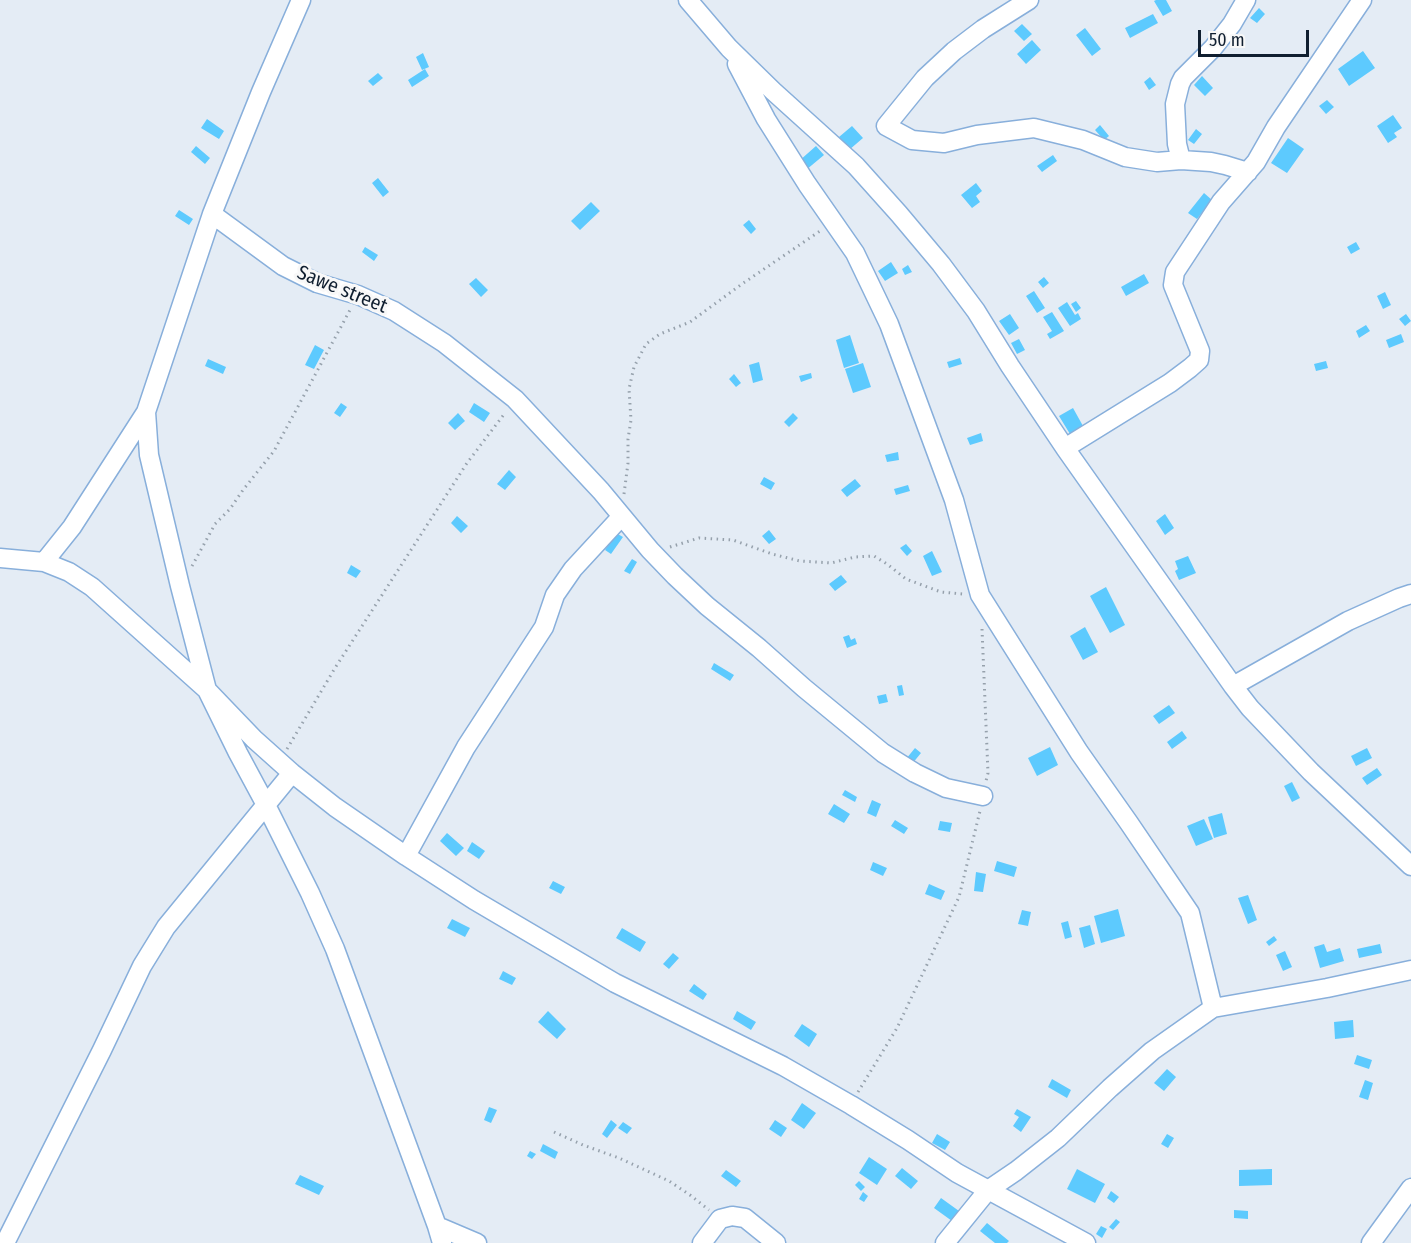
<!DOCTYPE html>
<style>
body{margin:0}
#map{position:relative;width:1411px;height:1243px;overflow:hidden;background:#e4ecf5;font-family:"Fira Sans Condensed",sans-serif}
canvas{display:block}
.scale{position:absolute;left:1198px;top:30px;width:111px;height:27px;box-sizing:border-box;border:3px solid #101f30;border-top:0;padding-left:8px;font-size:18px;line-height:21px;white-space:nowrap;color:#101f30;-webkit-text-stroke:4px #f8f8f8;paint-order:stroke}
</style>
<div id="map">
<canvas width="1411" height="1243"></canvas>
<div class="scale">50 m</div>
</div>
<script>
const c = document.querySelector('canvas').getContext('2d');
c.lineJoin = 'round';
function fill(path, color) {
  c.fillStyle = color;
  c.fill(path, 'evenodd');
}
function shape(rows) {
  const path = new Path2D();
  for (const r of rows) {
    path.moveTo(r[0], r[1]);
    for (let i = 2; i < r.length; i += 2) path.lineTo(r[i], r[i + 1]);
  }
  return path;
}
function trace(path, color, width, dash) {
  c.strokeStyle = color;
  c.lineWidth = width;
  c.lineCap = dash ? 'butt' : 'round';
  c.setLineDash(dash || []);
  c.stroke(path);
}
function label(font, color, halo, rows, align = 'center') {
  c.font = font + ' "Fira Sans Condensed",sans-serif';
  c.lineWidth = 6;
  c.setLineDash([]);
  c.textBaseline = 'middle';
  c.strokeStyle = halo;
  c.fillStyle = color;
  for (const [text, x, y, turn = 0] of rows) {
    c.save();
    c.translate(x, y);
    c.rotate((+turn || 0) * Math.PI / 180);
    c.textAlign = isNaN(turn) ? turn : align;
    if (halo) c.strokeText(text, 0, 0);
    c.fillText(text, 0, 0);
    c.restore();
  }
}
const building = shape([
 [1156,0,1166,0,1172,11,1163,16,1154,1],
 [1259,8,1265,14,1257,23,1250,18],
 [1153,14,1158,23,1130,38,1125,28],
 [1022,24,1032,34,1024,41,1014,31],
 [1085,28,1101,49,1092,56,1076,35],
 [1032,40,1041,50,1026,64,1017,54],
 [1363,51,1375,68,1349,86,1338,69],
 [423,53,429,67,422,70,416,57],
 [425,69,429,76,412,87,408,80],
 [378,73,383,78,373,86,368,81],
 [1202,76,1213,88,1205,96,1194,85],
 [1150,77,1156,85,1149,90,1144,82],
 [1327,100,1334,107,1326,114,1319,106],
 [1393,115,1402,128,1394,133,1397,137,1388,143,1377,126],
 [207,119,224,131,219,139,201,128],
 [1100,125,1109,136,1104,140,1095,130],
 [852,126,863,138,849,150,839,137],
 [1196,129,1202,134,1194,144,1188,140],
 [1288,138,1304,149,1287,173,1271,163],
 [196,146,210,158,205,164,191,152],
 [816,146,824,155,806,170,799,161],
 [1053,155,1057,161,1042,172,1037,166],
 [378,178,389,192,383,197,372,183],
 [976,183,982,191,976,196,980,202,972,208,961,195],
 [1204,193,1212,200,1197,219,1188,213],
 [591,202,600,211,580,230,571,221],
 [179,210,193,219,189,225,175,216],
 [749,220,756,229,751,234,743,225],
 [1356,242,1360,249,1351,254,1347,247],
 [365,247,378,255,374,261,362,252],
 [891,262,898,273,885,281,878,271],
 [908,265,912,272,905,275,902,269],
 [1144,274,1149,283,1126,296,1121,287],
 [1044,277,1049,283,1043,288,1038,282],
 [476,278,488,290,481,297,469,284],
 [1034,291,1045,308,1037,313,1026,296],
 [1385,292,1391,305,1383,309,1377,296],
 [1076,301,1081,308,1076,312,1071,304],
 [1067,302,1075,315,1078,313,1081,319,1070,326,1058,308],
 [1052,312,1064,331,1050,339,1047,334,1052,331,1043,317],
 [1010,314,1019,328,1009,335,999,321],
 [1406,314,1411,321,1405,326,1399,319],
 [1366,325,1370,331,1359,338,1356,331],
 [1401,334,1404,342,1389,348,1386,340],
 [850,335,859,363,844,368,836,340],
 [1019,339,1025,350,1017,354,1011,343],
 [315,345,324,350,314,369,305,365],
 [960,358,962,364,949,368,947,362],
 [208,359,226,367,223,374,205,366],
 [1326,361,1328,368,1316,371,1314,364],
 [759,362,763,380,753,383,749,365],
 [863,363,871,387,853,393,845,369],
 [811,373,812,378,801,382,799,376],
 [734,374,741,383,736,387,729,379],
 [341,403,347,407,340,417,334,413],
 [474,403,490,413,484,422,469,412],
 [1073,408,1083,426,1070,434,1059,416],
 [458,413,465,421,455,430,448,423],
 [793,413,798,418,789,427,784,422],
 [981,433,983,441,970,445,967,438],
 [898,452,899,460,887,462,885,455],
 [509,470,516,477,505,490,497,484],
 [764,477,775,483,771,490,760,484],
 [855,479,861,486,847,497,841,490],
 [908,485,910,491,896,495,894,489],
 [1165,514,1174,528,1165,535,1156,521],
 [457,516,468,526,461,533,451,523],
 [769,530,776,539,769,544,762,536],
 [616,533,623,537,611,554,605,550],
 [906,544,912,551,907,556,900,548],
 [932,551,942,572,932,576,923,556],
 [1188,556,1196,573,1179,580,1175,571,1178,569,1175,561],
 [632,559,637,562,630,574,624,571],
 [351,565,361,571,356,578,347,573],
 [841,575,847,582,835,591,829,584],
 [1106,587,1125,625,1110,633,1090,596],
 [1085,627,1098,652,1083,660,1070,636],
 [849,635,851,640,855,638,857,644,847,648,843,637],
 [714,663,734,675,730,681,711,669],
 [902,685,904,695,899,696,897,686],
 [886,694,888,702,879,704,877,696],
 [1169,705,1175,713,1159,724,1153,716],
 [1182,731,1187,738,1172,749,1167,742],
 [1050,747,1058,765,1037,776,1028,758],
 [915,748,921,753,912,764,906,759],
 [1367,748,1372,758,1356,766,1351,756],
 [1377,768,1382,775,1367,785,1362,778],
 [1292,782,1300,798,1292,802,1284,786],
 [845,790,857,797,855,802,842,795],
 [872,800,881,804,876,817,867,813],
 [834,804,850,814,844,823,828,814],
 [1222,813,1227,834,1214,838,1208,817],
 [1204,819,1213,839,1196,846,1187,826],
 [895,820,908,828,904,834,891,826],
 [940,821,952,823,950,832,938,830],
 [447,833,464,848,456,856,440,841],
 [472,842,485,851,479,859,467,851],
 [997,861,1017,867,1014,877,994,871],
 [873,862,887,868,883,876,870,870],
 [976,872,986,874,983,892,974,891],
 [553,881,565,887,561,894,549,888],
 [929,884,945,891,941,900,925,894],
 [1248,895,1257,920,1248,924,1238,898],
 [1118,909,1125,936,1101,943,1094,916],
 [1022,910,1031,912,1028,926,1018,924],
 [452,919,470,928,465,937,447,928],
 [1068,921,1072,937,1065,939,1061,923],
 [1090,925,1095,944,1084,948,1079,928],
 [622,928,646,942,640,952,616,938],
 [1274,936,1277,940,1269,946,1266,942],
 [1324,944,1327,952,1340,948,1344,961,1320,968,1314,947],
 [1380,944,1382,953,1359,958,1357,949],
 [1285,951,1292,967,1283,971,1276,955],
 [673,953,679,958,669,969,663,964],
 [503,971,516,978,512,985,499,979],
 [694,984,707,994,703,1000,689,991],
 [548,1011,566,1029,557,1039,538,1022],
 [737,1011,756,1022,751,1030,733,1019],
 [1353,1020,1354,1037,1335,1039,1334,1022],
 [802,1024,817,1034,809,1047,794,1036],
 [1357,1055,1372,1060,1369,1069,1354,1064],
 [1167,1069,1176,1077,1164,1091,1154,1083],
 [1052,1079,1071,1090,1067,1098,1048,1087],
 [1365,1080,1373,1083,1368,1100,1359,1097],
 [802,1103,816,1113,804,1129,791,1120],
 [489,1107,497,1110,491,1123,484,1120],
 [1017,1109,1031,1117,1021,1132,1013,1126,1019,1117,1014,1114],
 [611,1120,617,1125,607,1138,602,1134],
 [775,1120,787,1128,781,1137,769,1129],
 [623,1122,632,1128,627,1134,618,1128],
 [937,1134,950,1142,945,1150,932,1143],
 [1167,1134,1174,1138,1168,1148,1161,1144],
 [543,1144,558,1152,555,1159,540,1151],
 [530,1151,536,1154,532,1159,527,1156],
 [869,1157,887,1169,877,1185,859,1173],
 [902,1168,918,1181,911,1189,895,1176],
 [1077,1169,1105,1184,1095,1203,1067,1189],
 [1272,1169,1272,1185,1239,1186,1239,1170],
 [726,1170,741,1181,736,1187,721,1176],
 [300,1175,324,1186,319,1195,295,1184],
 [859,1181,865,1187,861,1191,855,1185],
 [1111,1191,1119,1197,1114,1203,1107,1198],
 [863,1192,868,1196,864,1202,859,1199],
 [941,1198,959,1211,952,1221,934,1208],
 [1234,1210,1248,1211,1248,1219,1234,1218],
 [1116,1219,1120,1222,1113,1230,1109,1227],
 [987,1223,1009,1241,1007,1243,995,1243,980,1231],
 [1101,1226,1107,1229,1102,1238,1096,1234]
]);
const path = shape([
 [624,494,628,463,628,439,631,420,629,389,634,367,646,344,660,334,690,322,742,284,820,231],
 [670,547,699,538,733,540,772,554,800,561,831,563,855,557,874,556,887,564,906,579,941,592,963,594],
 [192,566,215,524,230,509,243,490,274,451,350,310],
 [982,629,988,773,986,781],
 [287,749,335,668,467,463,505,413],
 [858,1092,897,1028,959,897,980,811],
 [554,1132,583,1145,619,1158,669,1181,690,1195,709,1210]
]);
const minor = shape([
 [301,0,261,92,212,214,146,412,149,455,180,586,207,690,238,753,266,805,310,893,335,949,437,1226,442,1243],
 [688,0,729,48,773,91,856,166,899,214,941,264,976,311,1010,366,1065,448,1233,686,1250,708,1311,772,1411,866],
 [1029,0,983,29,954,51,925,78,886,126,912,140,944,143,977,135,1034,128,1083,140,1125,157,1157,162,1181,160,1211,162,1225,165,1248,172],
 [737,64,766,119,807,184,855,253,889,324,954,500,980,595,1079,752,1129,823,1190,913,1213,1008],
 [1181,160,1177,144,1175,104,1180,84,1183,78,1213,48,1232,24,1246,0],
 [212,214,283,266,317,283,358,295,394,311,444,343,515,399,601,491,650,550,675,576,707,606,759,648,804,688,883,753,915,773,946,788,983,796],
 [1065,448,1170,383,1190,368,1199,360,1200,351,1173,285,1175,272,1221,202,1256,162,1276,127,1362,0],
 [0,558,44,562,69,572,92,587,207,690,254,739,292,773,335,807,406,856,474,900,615,983,783,1066,851,1105,908,1140,957,1173,1086,1243],
 [44,562,72,527,146,412],
 [1233,686,1348,621,1399,598,1411,594],
 [406,856,466,747,544,627,555,595,573,569,621,517],
 [437,1226,477,1243],
 [5,1243,102,1050,142,966,166,927,292,773],
 [702,1243,720,1219,732,1216,745,1218,776,1243],
 [945,1243,988,1190,1016,1171,1058,1138,1110,1088,1152,1051,1213,1008,1327,988,1411,970],
 [1371,1243,1411,1188]
]);
const streetNames = [
 ["Sawe street",342,290,22]
];
fill(building, '#5dcafe');
trace(minor, '#88afdb', 21);
trace(path, '#96a1ac', 3, [1.5, 4.5]);
trace(minor, '#fff', 18);
label('20px', '#101f30', '#f8f8f8', streetNames);
</script>
